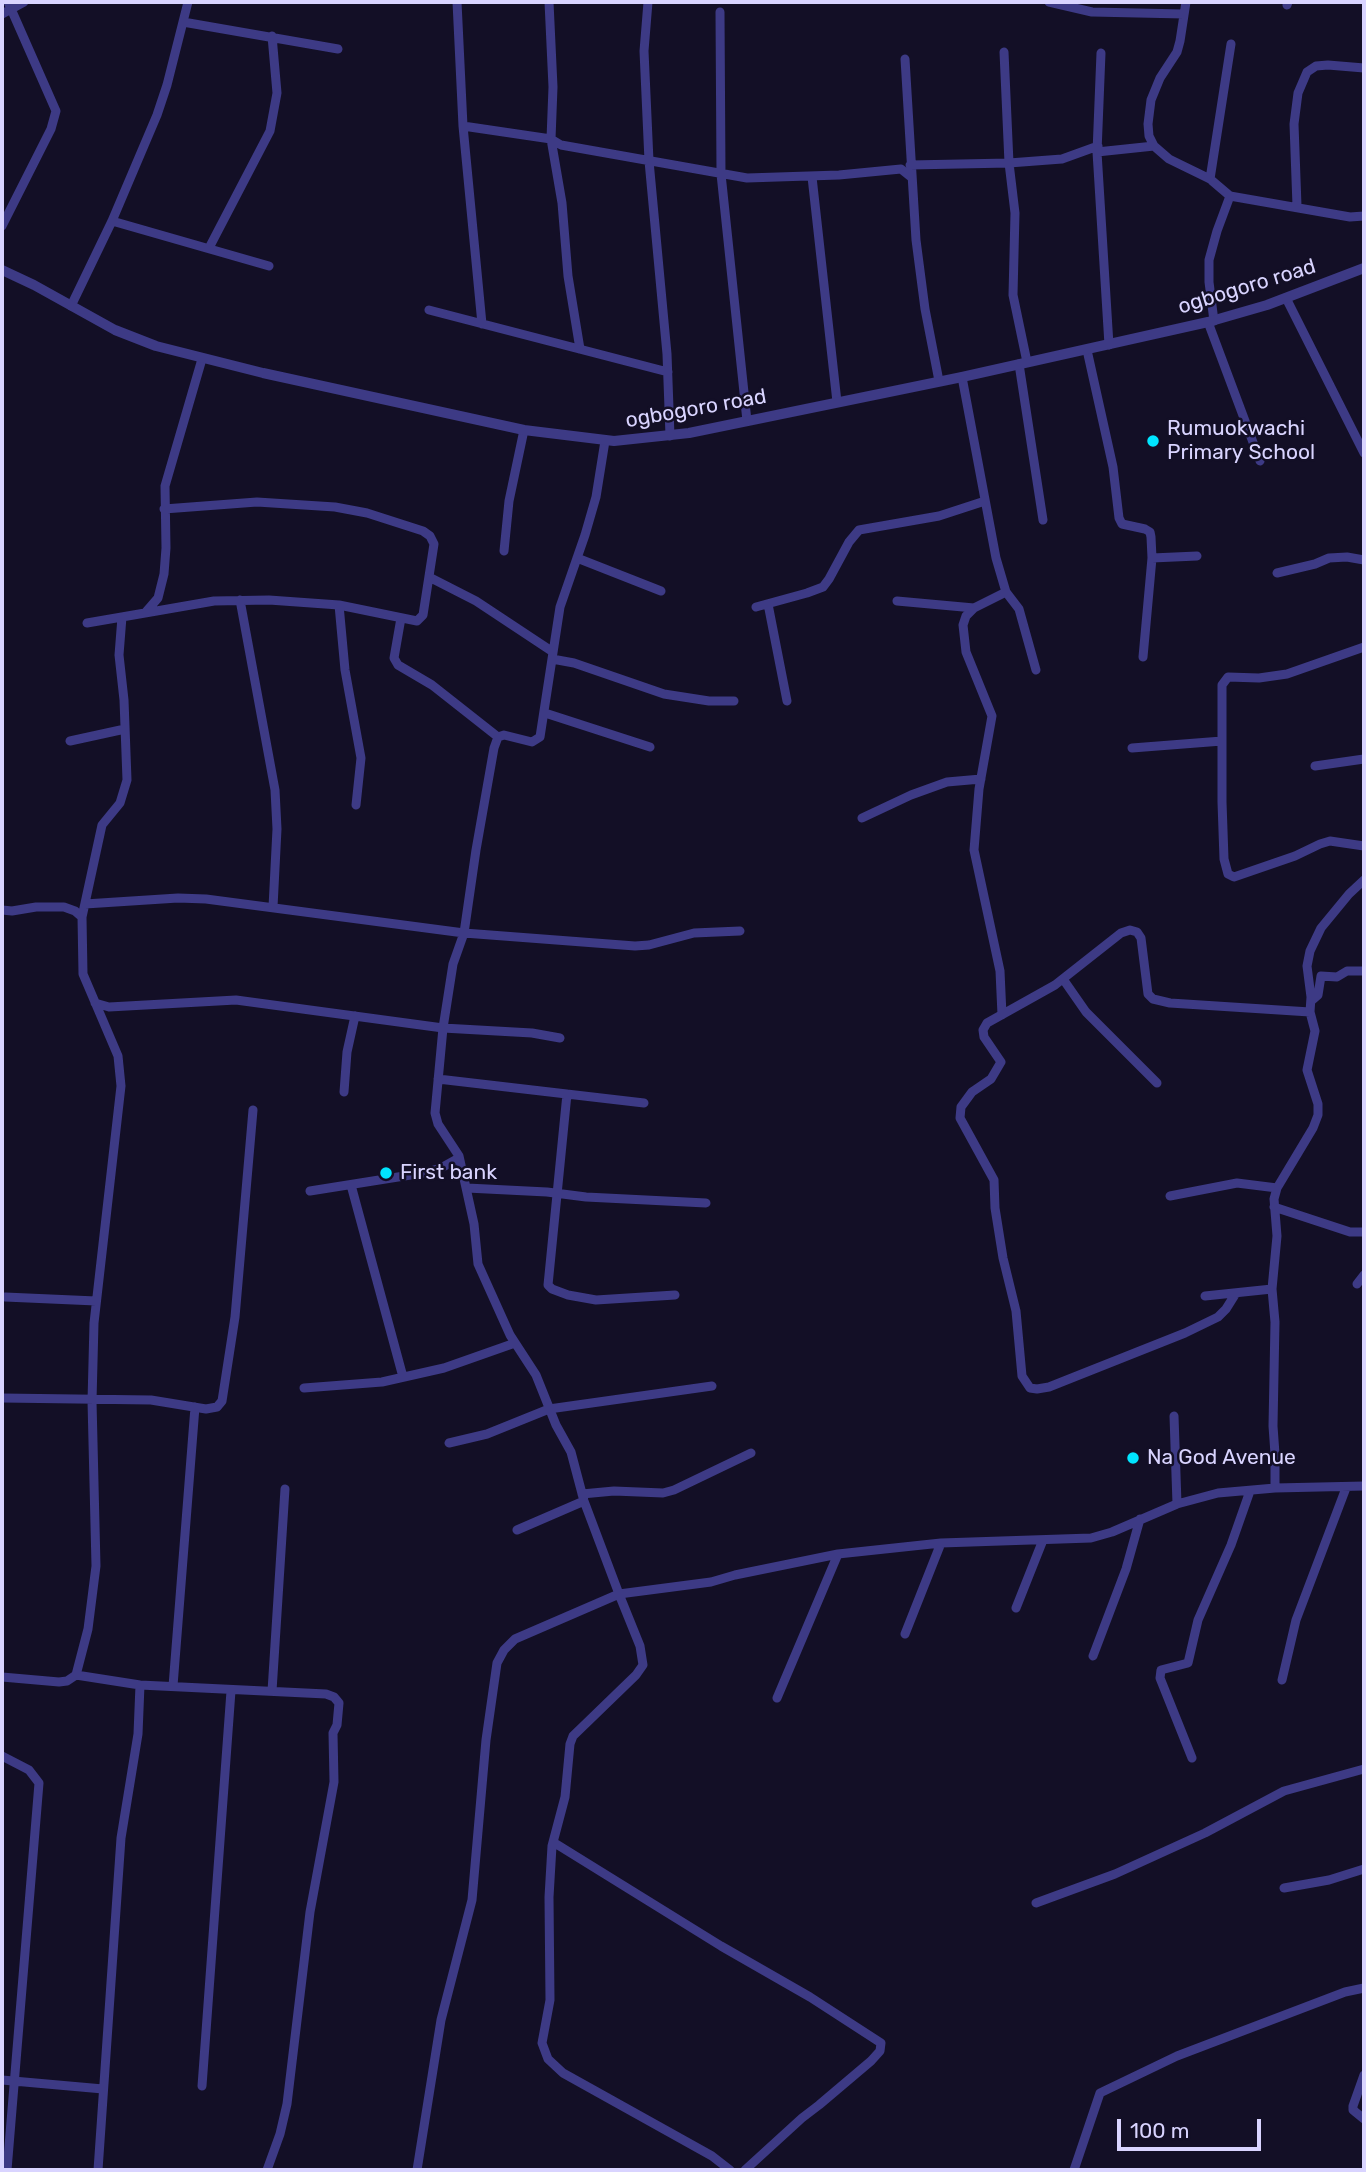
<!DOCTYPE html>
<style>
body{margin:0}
#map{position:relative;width:1366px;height:2172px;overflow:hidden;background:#130f26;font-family:Rubik,sans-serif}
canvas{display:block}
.frame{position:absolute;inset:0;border:4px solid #d9d4ff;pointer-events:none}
.scale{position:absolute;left:1117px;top:2119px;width:144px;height:32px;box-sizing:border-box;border:4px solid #d9d4ff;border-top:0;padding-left:9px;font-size:21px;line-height:24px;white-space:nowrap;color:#d9d4ff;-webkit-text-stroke:5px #130f26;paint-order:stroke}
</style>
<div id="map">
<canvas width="1366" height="2172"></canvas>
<div class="frame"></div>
<div class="scale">100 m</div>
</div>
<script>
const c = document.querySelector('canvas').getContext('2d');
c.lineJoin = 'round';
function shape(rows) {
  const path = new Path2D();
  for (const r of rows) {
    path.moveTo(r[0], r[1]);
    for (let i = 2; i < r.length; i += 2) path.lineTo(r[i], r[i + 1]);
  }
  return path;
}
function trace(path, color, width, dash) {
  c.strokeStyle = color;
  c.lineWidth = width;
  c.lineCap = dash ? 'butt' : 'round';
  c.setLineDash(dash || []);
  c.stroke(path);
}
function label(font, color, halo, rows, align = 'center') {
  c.font = font + ' Rubik,sans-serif';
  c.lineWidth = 5;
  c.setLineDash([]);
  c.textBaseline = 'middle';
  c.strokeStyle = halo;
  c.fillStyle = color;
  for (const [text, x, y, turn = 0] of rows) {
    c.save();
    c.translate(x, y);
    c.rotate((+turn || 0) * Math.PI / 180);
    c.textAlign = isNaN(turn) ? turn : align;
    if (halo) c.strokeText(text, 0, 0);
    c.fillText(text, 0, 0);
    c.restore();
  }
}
const minor = shape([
 [457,2,463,126],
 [549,2,553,87,551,139,562,203,568,276,580,349],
 [648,2,644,51,649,161,667,354,670,436],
 [1049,2,1092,12,1184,14],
 [1186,2,1180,41,1177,52,1160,78,1151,100,1148,124,1149,136,1154,146,1169,159,1210,179,1230,196,1217,231,1209,260,1209,282,1214,321],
 [1287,5,1288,2],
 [720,12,721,174,747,421],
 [2,14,24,2],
 [183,22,338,49],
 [1004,52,1009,163,1015,213,1013,295,1027,362],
 [1101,53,1097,152,1109,345],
 [905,59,916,240,925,309,939,381],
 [1097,152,1154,146],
 [910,165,1009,163,1062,159,1098,146],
 [812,177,837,402],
 [1210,179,1231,44],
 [1230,196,1350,217,1364,216],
 [1297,206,1294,124,1298,93,1307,72,1316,66,1328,65,1364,68],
 [112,221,269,266],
 [2,226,51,129,56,111,8,2],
 [209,248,270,131,277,93,272,36],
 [1286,298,1364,453],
 [71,306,112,221,157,115,167,85,188,2],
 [429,310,668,372],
 [1208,322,1260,461],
 [482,324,463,126,551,139,561,145,747,178,839,175,901,169,911,177],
 [1087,350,1113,467,1119,518,1122,524,1145,529,1150,532,1151,537,1152,558,1143,657],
 [1019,364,1043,520],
 [962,377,996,558,1006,592,1019,609,1036,670],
 [504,551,509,501,524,430],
 [577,558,661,591],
 [1152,558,1197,556],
 [1277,573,1315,564,1329,558,1347,557,1364,560],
 [429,577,476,601,553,652],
 [240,600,275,790,277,829,273,907],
 [897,601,974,608],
 [768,604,787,701],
 [339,605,345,670,361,758,356,805],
 [756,607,807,593,823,587,829,579,849,542,859,530,939,516,985,501],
 [145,613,214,601,269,600,339,605,417,621,423,615,434,544,430,536,423,531,367,513,335,507,257,502,164,509],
 [401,618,394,658,398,665,432,685,498,737],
 [87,623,145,613,158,598,164,574,166,548,165,486,202,359],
 [1364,647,1287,674,1259,678,1228,677,1222,685,1222,802,1224,859,1228,874,1234,877,1295,856,1320,844,1330,841,1364,846],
 [552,659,574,663,664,694,709,701,734,701],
 [545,713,650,747],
 [70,741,125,729],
 [1132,748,1222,741],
 [1315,766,1364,759],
 [862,818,911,795,947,782,981,779],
 [85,904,178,898,206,899,464,933,635,946,649,945,694,933,740,931],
 [2,910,12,911,36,907,64,907,75,911,82,917],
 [1063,979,1086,1012,1157,1083],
 [1311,1001,1318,995,1321,976,1337,977,1347,971,1364,971],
 [95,1003,109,1007,236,1000,443,1028,532,1033,560,1038],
 [1002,1015,1000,971,974,850,979,789,992,716,966,652,963,625,966,616,974,608,1006,592],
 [438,1079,644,1103],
 [344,1092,347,1052,355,1016],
 [567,1094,548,1285,552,1289,568,1295,596,1300,675,1295],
 [351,1185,403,1377],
 [467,1188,547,1192,586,1197,706,1203],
 [310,1191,423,1173,441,1168,459,1158],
 [1170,1196,1237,1183,1277,1188],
 [1274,1207,1350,1232,1364,1232],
 [1357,1284,1364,1275],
 [1272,1289,1275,1322,1273,1426,1275,1454,1275,1488],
 [1236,1293,1226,1309,1218,1317,1185,1333,1049,1387,1037,1389,1030,1388,1022,1376,1016,1311,1003,1258,995,1208,994,1180,960,1118,961,1107,972,1092,991,1079,1001,1062,984,1037,983,1030,987,1023,1055,985,1121,933,1130,930,1137,932,1141,938,1148,994,1153,999,1170,1003,1310,1012],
 [1205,1296,1272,1289,1277,1236,1274,1199,1277,1188,1313,1128,1318,1115,1318,1104,1307,1070,1315,1031,1310,1012,1311,997,1307,966,1310,951,1321,928,1349,894,1364,880],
 [5,1297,96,1301],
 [304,1388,382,1382,444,1368,515,1343],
 [2,1398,151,1400,206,1409,217,1407,222,1401,235,1317,253,1110],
 [1174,1416,1177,1504],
 [449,1443,487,1434,549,1409,712,1386],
 [582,1494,614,1491,663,1493,674,1490,751,1453],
 [517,1530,584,1501],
 [1016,1608,1043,1540],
 [905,1634,941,1543],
 [1093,1656,1126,1569,1140,1519],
 [76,1675,140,1685,326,1694,334,1697,339,1703,337,1725,333,1733,334,1782,310,1912,287,2104,280,2134,267,2170],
 [2,1677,59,1682,67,1681,76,1675,88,1629,96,1566,92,1401,94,1323,121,1086,118,1056,83,974,82,917,102,825,120,803,127,780,124,700,119,655,122,617],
 [1282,1680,1296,1620,1346,1488],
 [173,1686,195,1407],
 [272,1691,285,1489],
 [777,1698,838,1554],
 [2,1756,29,1770,39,1783,7,2170],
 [1192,1758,1160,1678,1161,1670,1188,1663,1198,1620,1231,1545,1250,1491],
 [553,1842,721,1946,810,1997,881,2043,880,2051,871,2061,819,2105,802,2118,745,2170],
 [1284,1888,1329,1880,1364,1869],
 [1036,1903,1115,1874,1205,1833,1284,1791,1364,1769],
 [1364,2075,1353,2106,1353,2110,1364,2119],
 [2,2080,103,2089],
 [202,2086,231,1691],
 [98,2170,121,1838,138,1734,140,1685],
 [417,2170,441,2020,472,1900,486,1740,497,1663,504,1650,515,1639,619,1594,584,1501,571,1452,556,1425,536,1375,510,1335,478,1264,474,1224,459,1156,438,1124,435,1113,443,1028,453,964,464,933,476,850,494,748,498,737,504,735,532,742,540,737,560,607,585,535,596,497,605,441],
 [730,2170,712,2156,563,2073,548,2059,542,2043,550,2000,549,1897,552,1846,565,1797,570,1744,573,1736,636,1675,643,1665,640,1646,619,1594,711,1582,735,1575,838,1554,941,1543,1091,1538,1112,1532,1177,1504,1218,1493,1275,1488,1364,1486],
 [1074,2170,1100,2093,1177,2056,1345,1992,1364,1988]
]);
const tertiary = shape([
 [2,270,34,285,115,330,156,346,263,373,524,430,614,441,689,433,962,377,1208,322,1267,305,1364,268]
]);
const markers = [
 [1153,441,7,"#00e5ff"],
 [386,1173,7,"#00e5ff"],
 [1133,1458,7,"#00e5ff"]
];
const streetNames = [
 ["ogbogoro road",1247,287,-17],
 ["ogbogoro road",696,409,-10]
];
const poiNames = [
 ["Rumuokwachi",1167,429],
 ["Primary School",1167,453],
 ["First bank",400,1173],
 ["Na God Avenue",1147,1458]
];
trace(minor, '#3d3a85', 9);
trace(tertiary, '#3d3a85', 10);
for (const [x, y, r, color] of markers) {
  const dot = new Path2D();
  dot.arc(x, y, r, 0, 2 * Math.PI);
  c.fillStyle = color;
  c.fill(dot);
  trace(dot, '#130f26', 2.5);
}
label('21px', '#d9d4ff', '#130f26', streetNames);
label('21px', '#d9d4ff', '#130f26', poiNames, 'left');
</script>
